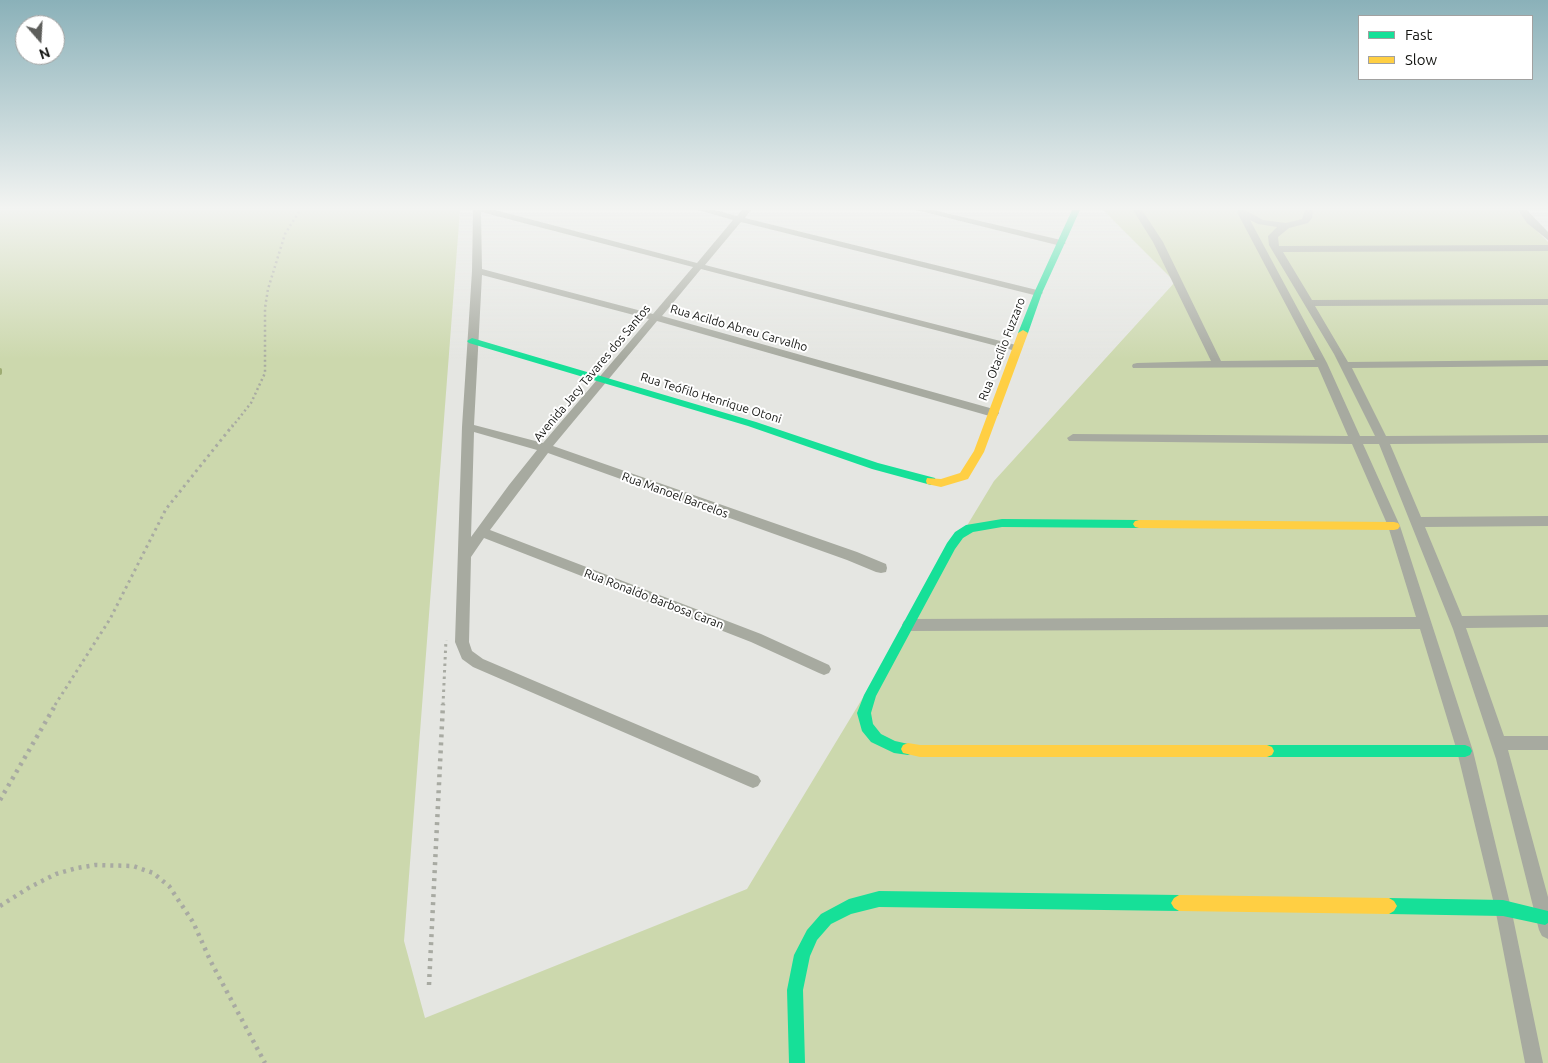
<!DOCTYPE html>
<meta charset="utf-8">
<style>
body{margin:0}
#map{position:relative;width:1548px;height:1063px;overflow:hidden;background:#e5e6e2;font-family:Ubuntu,sans-serif}
canvas{display:block}
.legend{position:absolute;left:1358px;top:15px;width:175px;height:65px;box-sizing:border-box;background:#fff;border:1px solid #a1a1a0;margin:0;padding:6px 9px;list-style:none;font-size:15px;color:#141512}
.legend li{display:flex;align-items:center;gap:10px;height:25px}
.legend b{width:25px;border:1px solid #a1a1a0}
.north{position:absolute;left:15px;top:15px;width:50px;height:50px;box-sizing:border-box;background:#fff;border:1px solid #a1a1a0;border-radius:50%;rotate:161deg;font-size:14px;font-weight:700;line-height:20px;text-align:center;color:#141512}
.north::after{content:'';display:block;margin:auto;width:18px;height:22px;background:#5d5e5b;clip-path:polygon(50% 0,100% 100%,50% 72%,0 100%)}
</style>
<div id="map">
<canvas width="1548" height="1063"></canvas>
<ul class="legend">
<li><b style="height:6px;background:#16e098"></b>Fast</li>
<li><b style="height:6px;background:#ffcf43"></b>Slow</li>
</ul>
<div class="north">N</div>
</div>
<script>
const c = document.querySelector('canvas').getContext('2d');
c.lineJoin = 'round';
function fill(path, color) {
  c.fillStyle = color;
  c.fill(path, 'evenodd');
}
function shape(rows) {
  const path = new Path2D();
  for (const r of rows) {
    path.moveTo(r[0], r[1]);
    for (let i = 2; i < r.length; i += 2) path.lineTo(r[i], r[i + 1]);
  }
  return path;
}
function trace(path, color, width, dash) {
  c.strokeStyle = color;
  c.lineWidth = width;
  c.lineCap = dash ? 'butt' : 'round';
  c.setLineDash(dash || []);
  c.stroke(path);
}
function label(font, color, halo, rows, align = 'center') {
  c.font = font + ' Ubuntu,sans-serif';
  c.lineWidth = 4;
  c.setLineDash([]);
  c.textBaseline = 'middle';
  c.strokeStyle = halo;
  c.fillStyle = color;
  for (const [text, x, y, turn = 0] of rows) {
    c.save();
    c.translate(x, y);
    c.rotate((+turn || 0) * Math.PI / 180);
    c.textAlign = isNaN(turn) ? turn : align;
    if (halo) c.strokeText(text, 0, 0);
    c.fillText(text, 0, 0);
    c.restore();
  }
}
const green = shape([
 [0,210,460,210,404,941,425,1018,747,889,994,481,1175,282,1103,210,1517,210,1548,242,1548,1063,0,1063]
]);
const stream = shape([
 [0,370,0,373]
]);
const pathFar2 = shape([
 [232,427,251,403,265,373,265,308,268,289,285,234,300,210]
]);
const pathFar1 = shape([
 [55,705,110,619,166,509,233,425],
 [443,705,446,640]
]);
const path = shape([
 [0,800,56,704],
 [0,906,30,887,56,874,77,868,95,865,133,866,153,873,169,886,193,922,211,962,265,1063],
 [429,985,443,704]
]);
const street = shape([
 [473,210,495,210,697,263,733,220,698,210,715,210,737,216,742,210,751,210,745,218,1041,291,1043,293,1038,296,741,222,705,265,1016,345,1021,348,1016,351,701,269,662,316,997,410,999,413,997,416,993,417,657,321,553,446,857,552,886,564,887,568,886,572,881,573,876,572,847,560,548,453,490,530,761,634,829,665,831,669,829,673,824,675,819,673,751,642,484,538,471,557,469,642,472,651,483,659,758,776,761,781,758,786,753,788,748,786,473,667,462,659,455,642,462,427,472,271,473,210],
 [481,212,693,267,653,314,482,269,481,212],
 [482,275,649,319,543,443,474,425,482,275],
 [474,432,537,450,509,485,471,537,474,432],
 [916,210,933,210,1061,240,1066,243,1061,246,916,210],
 [1133,210,1142,210,1163,242,1221,361,1315,360,1237,212,1238,210,1245,210,1263,220,1286,223,1302,219,1305,210,1313,210,1312,218,1308,223,1289,228,1278,237,1279,246,1548,245,1548,251,1283,252,1312,300,1548,299,1548,305,1315,306,1348,362,1548,360,1548,366,1352,368,1386,436,1548,435,1548,443,1390,444,1421,517,1548,516,1548,526,1425,527,1462,616,1548,615,1548,627,1466,628,1504,736,1548,736,1548,750,1508,750,1548,897,1548,939,1542,936,1539,930,1496,759,1453,629,1379,444,1363,444,1400,526,1473,751,1511,908,1543,1063,1525,1063,1495,908,1457,751,1420,629,909,631,904,629,902,625,904,621,909,619,1416,617,1388,526,1352,444,1069,441,1067,438,1073,434,1348,436,1318,367,1133,368,1132,366,1133,364,1137,363,1211,361,1153,242,1133,210],
 [1250,220,1258,224,1277,227,1268,236,1269,245,1334,354,1375,436,1360,436,1327,363,1250,220],
 [1518,210,1527,210,1548,232,1548,240,1527,223,1518,210]
]);
const fast = shape([
 [1072,210,1080,210,1042,293,1028,333,1026,335,1020,335,1018,333,1034,293,1072,210],
 [472,338,756,422,878,463,935,478,936,481,931,485,872,469,748,426,469,343,467,341,472,338],
 [1002,519,1139,520,1143,521,1145,524,1143,527,1139,528,1002,527,973,532,963,538,955,549,876,696,871,713,873,724,881,734,895,741,913,745,915,749,913,753,908,755,894,753,871,742,862,731,857,713,864,695,947,543,955,532,966,525,1002,519],
 [1267,745,1465,745,1470,747,1472,751,1470,755,1465,757,1267,757,1262,755,1260,751,1262,747,1267,745],
 [879,891,1179,895,1184,898,1187,903,1184,908,1179,911,879,907,851,914,831,924,817,940,810,956,803,990,805,1063,789,1063,787,990,794,955,807,930,821,914,849,899,879,891],
 [1389,898,1503,900,1548,911,1548,923,1545,925,1503,916,1389,914,1384,911,1381,906,1384,901,1389,898]
]);
const slow = shape([
 [1023,330,1028,333,984,452,968,479,941,487,927,484,926,481,927,478,941,479,960,473,974,451,1018,333,1023,330],
 [1139,520,1394,522,1398,523,1400,526,1398,529,1394,530,1139,528,1135,527,1133,524,1135,521,1139,520],
 [908,743,920,745,1267,745,1272,747,1274,751,1272,755,1267,757,920,757,903,753,901,749,903,745,908,743],
 [1179,895,1389,898,1394,901,1397,906,1394,911,1389,914,1179,911,1174,908,1171,903,1174,898,1179,895]
]);
const streetNames = [
 ["Rua Acildo Abreu Carvalho",739,328,16],
 ["Rua Otacílio Fuzzaro",1002,349,-69],
 ["Avenida Jacy Tavares dos Santos",592,373,-50],
 ["Rua Teófilo Henrique Otoni",711,398,17],
 ["Rua Manoel Barcelos",675,495,20],
 ["Rua Ronaldo Barbosa Caran",654,599,21]
];
fill(green, '#ccd8ad');
trace(stream, '#9eac73', 4);
trace(pathFar2, '#a8aaa2', 2.5, [2, 3]);
trace(pathFar1, '#a8aaa2', 3, [2.5, 4]);
trace(path, '#a8aaa2', 4.5, [3, 5]);
fill(street, '#a7aaa0');
fill(fast, '#16e098');
fill(slow, '#ffcf43');
const sky = c.createLinearGradient(0, 0, 0, 359);
sky.addColorStop(0, '#8ab1b9');
sky.addColorStop(0.58, '#f3f4f2');
sky.addColorStop(1, '#f3f4f200');
c.fillStyle = sky;
c.fillRect(0, 0, 1548, 359);
label('12px', '#141512', '#fff', streetNames);
</script>
